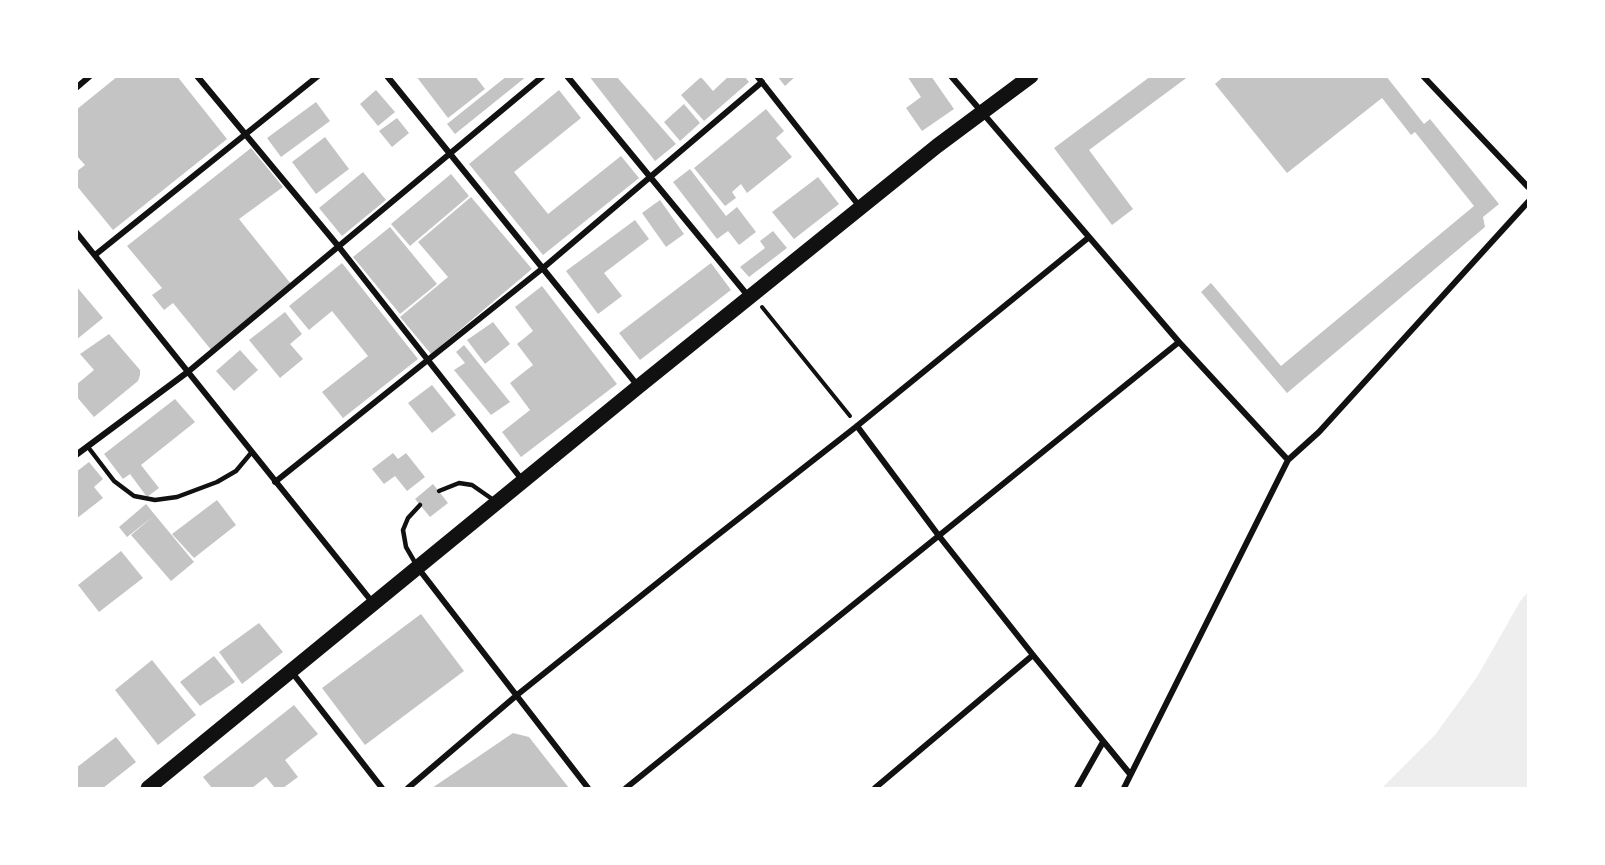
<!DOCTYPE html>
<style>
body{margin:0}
#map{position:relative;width:1605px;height:865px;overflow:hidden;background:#fff;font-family:Roboto,sans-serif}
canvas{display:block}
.frame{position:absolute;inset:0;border:78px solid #fff;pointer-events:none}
</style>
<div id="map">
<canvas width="1605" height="865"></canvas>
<div class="frame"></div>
</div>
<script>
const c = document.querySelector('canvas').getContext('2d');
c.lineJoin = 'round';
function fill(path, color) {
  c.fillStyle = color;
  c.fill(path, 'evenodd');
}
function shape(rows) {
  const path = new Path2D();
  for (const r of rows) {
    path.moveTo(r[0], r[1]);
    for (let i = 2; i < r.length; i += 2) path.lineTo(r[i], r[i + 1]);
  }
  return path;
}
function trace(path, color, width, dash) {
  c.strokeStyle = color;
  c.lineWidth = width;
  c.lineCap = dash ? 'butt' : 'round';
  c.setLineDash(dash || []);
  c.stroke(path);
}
const green = shape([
 [1528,592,1528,788,1382,788,1435,735,1477,677,1521,600]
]);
const building = shape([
 [118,76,177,76,227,139,113,230,76,185,76,172,85,165,76,155,76,110],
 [416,76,475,76,485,89,448,118],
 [507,76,527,76,455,134,447,124],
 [589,76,616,76,676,144,655,161],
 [729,76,744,76,749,82,704,121,681,95,701,77,713,91],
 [777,76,796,76,785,86],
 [907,76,931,76,954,109,922,131,906,108,921,97],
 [1151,76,1189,76,1089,150,1133,209,1112,225,1054,148],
 [1224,76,1386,76,1424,124,1430,119,1499,204,1483,217,1485,227,1287,393,1201,292,1211,283,1281,366,1474,206,1415,132,1411,135,1382,98,1287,173,1215,84],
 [376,90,395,112,378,126,360,104],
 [559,90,581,118,514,172,548,214,621,156,639,178,543,255,469,164],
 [316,102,330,121,281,157,267,138],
 [684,104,700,123,680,141,664,122],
 [766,109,784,131,776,138,792,157,747,193,741,184,732,192,736,198,725,206,694,168],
 [397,118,409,133,392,147,379,131],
 [325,137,349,169,316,194,292,162],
 [251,148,283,187,239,219,291,284,212,351,173,303,164,310,152,295,162,288,127,246],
 [690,169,726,216,737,207,756,232,739,245,728,231,717,239,673,182],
 [363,172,386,200,342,236,319,208],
 [451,174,469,196,410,246,391,224],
 [818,177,839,204,794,239,772,212],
 [471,197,532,269,431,354,400,317,448,277,418,242],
 [660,200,684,234,666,247,642,213],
 [635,220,649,239,604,273,622,296,598,314,566,271],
 [390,227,437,284,400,314,353,257],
 [773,231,787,248,749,277,740,267,765,248,760,241],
 [342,263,418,359,343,418,322,392,368,356,332,311,309,330,289,306],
 [711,263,731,290,640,360,619,333],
 [76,286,103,318,76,340],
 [542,286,617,384,521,457,502,432,530,410,510,383,533,365,517,344,533,331,515,307],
 [285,312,302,334,290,344,303,359,280,378,249,340],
 [493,322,510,344,485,364,467,340],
 [109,334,140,370,140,375,138,381,94,417,76,396,76,385,94,370,80,354],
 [464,345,510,402,491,415,454,370,465,363,456,352],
 [240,350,258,370,234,391,216,371],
 [432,385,456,415,432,433,408,403],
 [175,399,195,422,141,465,159,488,147,497,130,474,123,479,104,454],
 [393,453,398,459,406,453,425,477,407,491,395,476,384,484,372,469],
 [89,462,103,479,94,487,103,498,76,519,76,472],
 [433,484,448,503,430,517,415,499],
 [217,500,236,525,194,558,172,534],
 [146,504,155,515,127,537,119,527],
 [155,515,194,562,171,581,131,535],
 [121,551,143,578,99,612,78,585],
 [421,614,464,671,365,745,322,688],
 [259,623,283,652,242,684,219,652],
 [214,656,235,682,200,706,180,682],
 [152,660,196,715,158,745,115,690],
 [294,705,318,734,285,760,298,777,283,788,275,788,266,777,252,788,212,788,203,777],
 [513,733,529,737,569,788,432,788],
 [116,737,136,762,103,788,76,788,76,768]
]);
const path = shape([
 [762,307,850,416]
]);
const service = shape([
 [88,447,114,481,134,496,155,500,177,497,217,482,236,471,251,453],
 [439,491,459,483,472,485,495,501],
 [417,566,406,547,403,530,408,518,420,505]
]);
const minor = shape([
 [197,76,339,247,523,481],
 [387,76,638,386],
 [567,76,749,297],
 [757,76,860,207],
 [951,76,1179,342,1288,460],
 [1423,76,1528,187],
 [76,88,90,76],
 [76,232,373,603],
 [95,255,318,76],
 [857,426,939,536,1033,655,1130,774],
 [76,455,189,371,543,76],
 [275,482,543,268,762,82],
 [418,568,588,788],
 [291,671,382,788],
 [408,788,517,695,696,552,857,426,1088,238],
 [626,788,1179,342],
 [875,788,1033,655],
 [1077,788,1103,742],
 [1124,788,1288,460,1319,432,1528,202]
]);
const primary = shape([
 [148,788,638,387,937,146,1031,76]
]);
fill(green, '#eee');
fill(building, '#c4c4c4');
trace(path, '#111', 4);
trace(service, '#111', 4.5);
trace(minor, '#111', 6);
trace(primary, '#111', 15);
</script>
